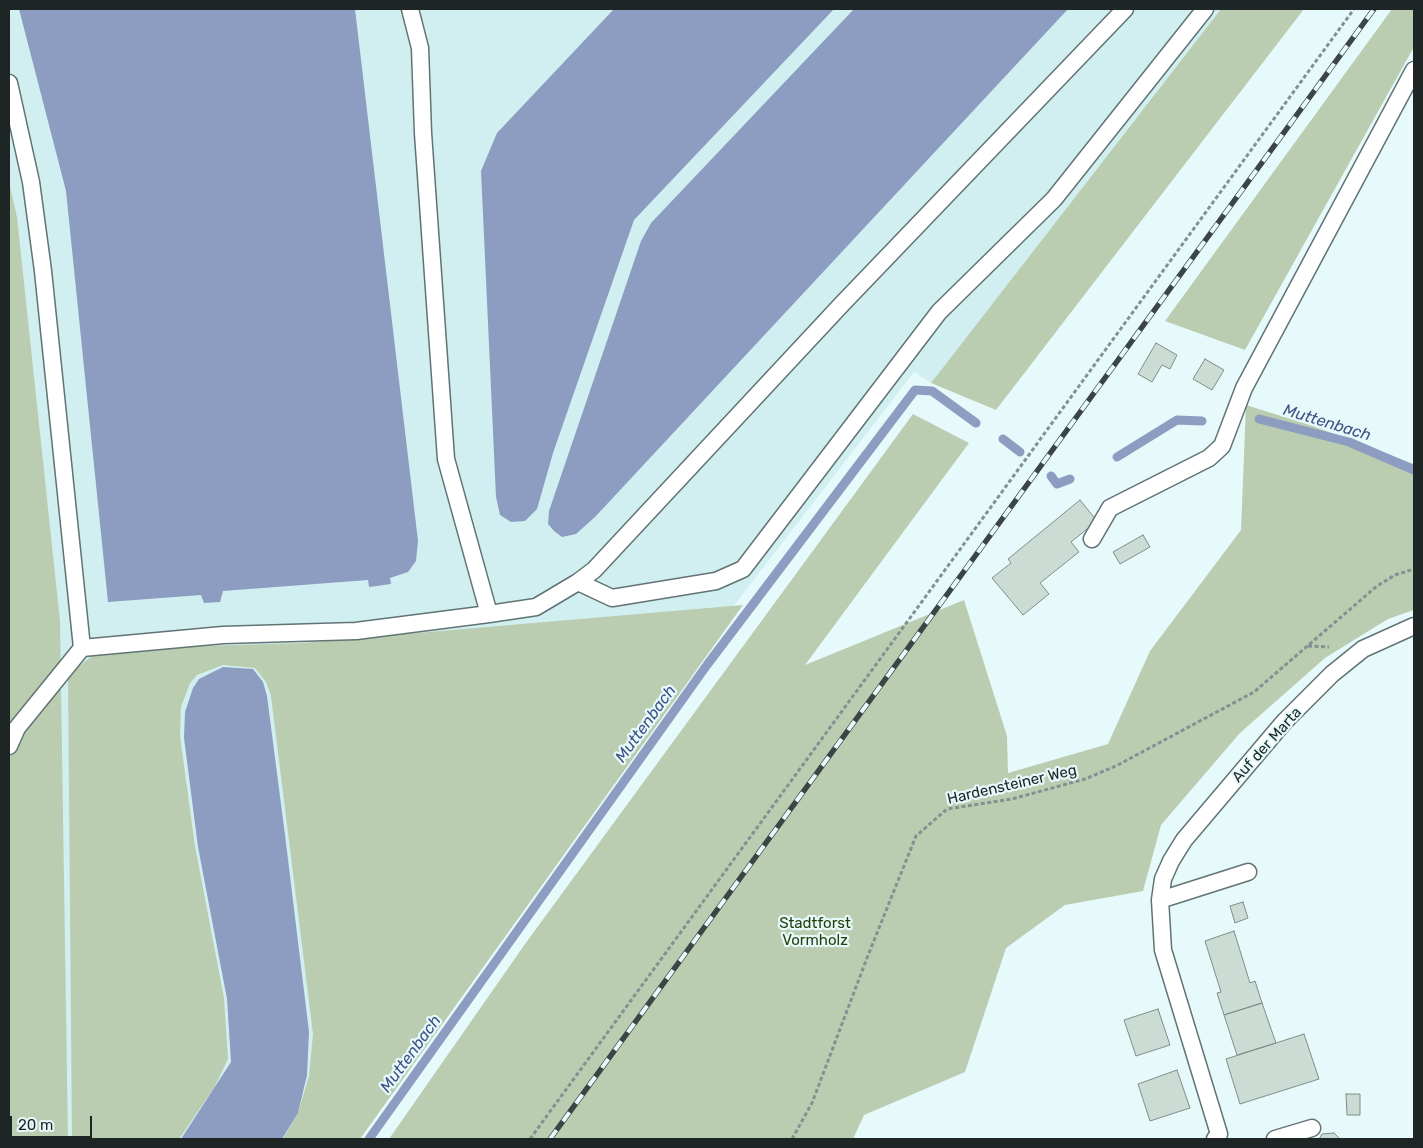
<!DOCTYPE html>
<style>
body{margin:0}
#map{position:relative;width:1423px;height:1148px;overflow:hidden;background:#e7fafb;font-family:Rubik,sans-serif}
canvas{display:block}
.frame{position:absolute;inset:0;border:10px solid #1d2525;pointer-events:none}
.scale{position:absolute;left:10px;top:1116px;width:82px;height:22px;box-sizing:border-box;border:2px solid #1d2525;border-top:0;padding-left:6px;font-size:15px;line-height:18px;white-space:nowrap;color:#1d2525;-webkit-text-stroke:4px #e7fafb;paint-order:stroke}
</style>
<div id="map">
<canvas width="1423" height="1148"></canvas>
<div class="frame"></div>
<div class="scale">20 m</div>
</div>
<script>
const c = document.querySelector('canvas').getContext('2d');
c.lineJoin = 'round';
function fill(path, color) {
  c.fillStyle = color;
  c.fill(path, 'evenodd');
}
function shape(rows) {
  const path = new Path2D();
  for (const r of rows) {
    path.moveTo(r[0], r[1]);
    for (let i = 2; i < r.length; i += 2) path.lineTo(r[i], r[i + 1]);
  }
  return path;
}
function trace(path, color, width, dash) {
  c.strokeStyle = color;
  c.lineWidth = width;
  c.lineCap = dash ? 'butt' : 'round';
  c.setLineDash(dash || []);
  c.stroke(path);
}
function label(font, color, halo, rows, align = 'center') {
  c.font = font + ' Rubik,sans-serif';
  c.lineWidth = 4.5;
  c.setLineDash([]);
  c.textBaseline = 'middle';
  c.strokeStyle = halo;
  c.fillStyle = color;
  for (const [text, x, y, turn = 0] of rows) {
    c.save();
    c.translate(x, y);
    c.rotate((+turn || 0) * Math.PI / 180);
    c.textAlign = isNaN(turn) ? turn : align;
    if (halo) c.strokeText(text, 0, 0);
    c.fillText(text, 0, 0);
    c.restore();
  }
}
const built = shape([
 [9,9,1221,9,931,383,914,372,669,690,353,1139,9,1139]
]);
const green = shape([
 [1221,9,1304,9,996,410,931,383],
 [1392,9,1414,9,1414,47,1245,350,1165,321],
 [9,182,17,217,60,621,68,1139,9,1139],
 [1246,405,1310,425,1414,464,1414,610,1388,619,1325,658,1240,733,1161,825,1143,891,1065,905,1006,948,965,1072,864,1115,853,1139,389,1139,525,944,913,414,969,443,805,665,964,600,1007,736,1008,773,1108,744,1150,651,1241,530],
 [743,605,360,1139,283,1139,298,1113,309,1076,313,1034,271,696,266,682,255,668,223,665,197,675,190,683,181,707,180,736,195,846,224,998,228,1059,214,1088,179,1139,72,1139,68,676,100,649,301,643]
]);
const water = shape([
 [19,9,355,9,418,541,416,561,408,572,390,578,391,584,369,587,368,580,223,591,220,602,204,603,201,595,108,602,66,191],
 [614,9,834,9,634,220,553,453,537,509,525,521,511,522,500,515,496,497,481,171,497,133],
 [854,9,1068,9,595,517,576,534,562,537,554,531,548,524,549,511,641,241,651,223],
 [223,667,253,669,263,682,267,696,285,835,309,1032,307,1075,298,1113,282,1139,181,1139,231,1062,227,999,198,847,184,738,185,712,193,688,199,679]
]);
const stream = shape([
 [1259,419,1349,442,1414,470],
 [1003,439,1020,452],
 [1117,457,1177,420,1202,421],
 [1051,476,1057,484,1070,479],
 [369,1139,707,665,915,390,932,391,976,423]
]);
const building = shape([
 [1156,343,1177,355,1170,369,1162,365,1152,382,1138,374,1156,343],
 [1205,359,1224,370,1212,390,1193,379,1205,359],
 [1080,500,1097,521,1071,542,1079,552,1040,583,1049,594,1023,615,992,578,1011,563,1008,559,1080,500],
 [1143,535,1150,547,1120,564,1113,552,1143,535],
 [1243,902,1248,918,1235,923,1230,906,1243,902],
 [1234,931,1250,983,1255,981,1262,1003,1224,1015,1217,993,1221,992,1205,941,1234,931],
 [1262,1003,1276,1043,1237,1055,1224,1015,1262,1003],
 [1158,1009,1170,1045,1136,1056,1124,1020,1158,1009],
 [1304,1034,1319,1079,1240,1104,1226,1059,1304,1034],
 [1177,1070,1190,1108,1150,1121,1138,1084,1177,1070],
 [1346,1094,1360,1094,1360,1115,1347,1115,1346,1094],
 [1334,1133,1340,1139,1319,1139,1322,1134,1334,1133]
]);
const path = shape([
 [1308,646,1329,647],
 [530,1139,1354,9],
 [792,1139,812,1103,867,958,916,836,947,809,1012,799,1085,779,1116,766,1254,692,1377,586,1395,575,1414,569]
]);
const lane = shape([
 [410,9,420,48,423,133,446,459,489,614],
 [9,83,31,182,43,271,82,648,17,728,9,746],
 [1092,539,1110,508,1209,458,1222,446,1244,388,1414,70],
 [578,582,612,598,716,581,743,569,939,312,1054,199,1205,9],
 [82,648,223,635,356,631,489,614,536,607,578,582,594,570,842,304,1125,9],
 [1160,900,1248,872],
 [1215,1139,1219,1134,1163,950,1160,900,1163,879,1171,861,1184,840,1284,722,1332,674,1363,649,1414,626],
 [1275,1139,1312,1128]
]);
const rail = shape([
 [550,1139,1374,9]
]);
const streetNames = [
 ["Auf der Marta",1267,745,-48],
 ["Hardensteiner Weg",1012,785,-13]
];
const parkNames = [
 ["Stadtforst",815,924],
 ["Vormholz",815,941]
];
const waterNames = [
 ["Muttenbach",1327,423,17],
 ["Muttenbach",646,724,-54],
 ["Muttenbach",411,1054,-54]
];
fill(built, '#d1eff0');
fill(green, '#bbcdb0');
fill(water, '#8d9cc1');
trace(stream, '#8d9cc1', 9);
fill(building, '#cbdcd5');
trace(building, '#7f8e87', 1);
trace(lane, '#617374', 19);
trace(path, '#849192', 3, [4, 2.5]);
trace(lane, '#fff', 16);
trace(rail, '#3b4545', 5.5);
trace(rail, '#e7fafb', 4, [11]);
label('15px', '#1d2525', '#e7fafb', streetNames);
label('15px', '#24410a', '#e7fafb', parkNames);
label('italic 16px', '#3f5184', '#e7fafb', waterNames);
</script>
